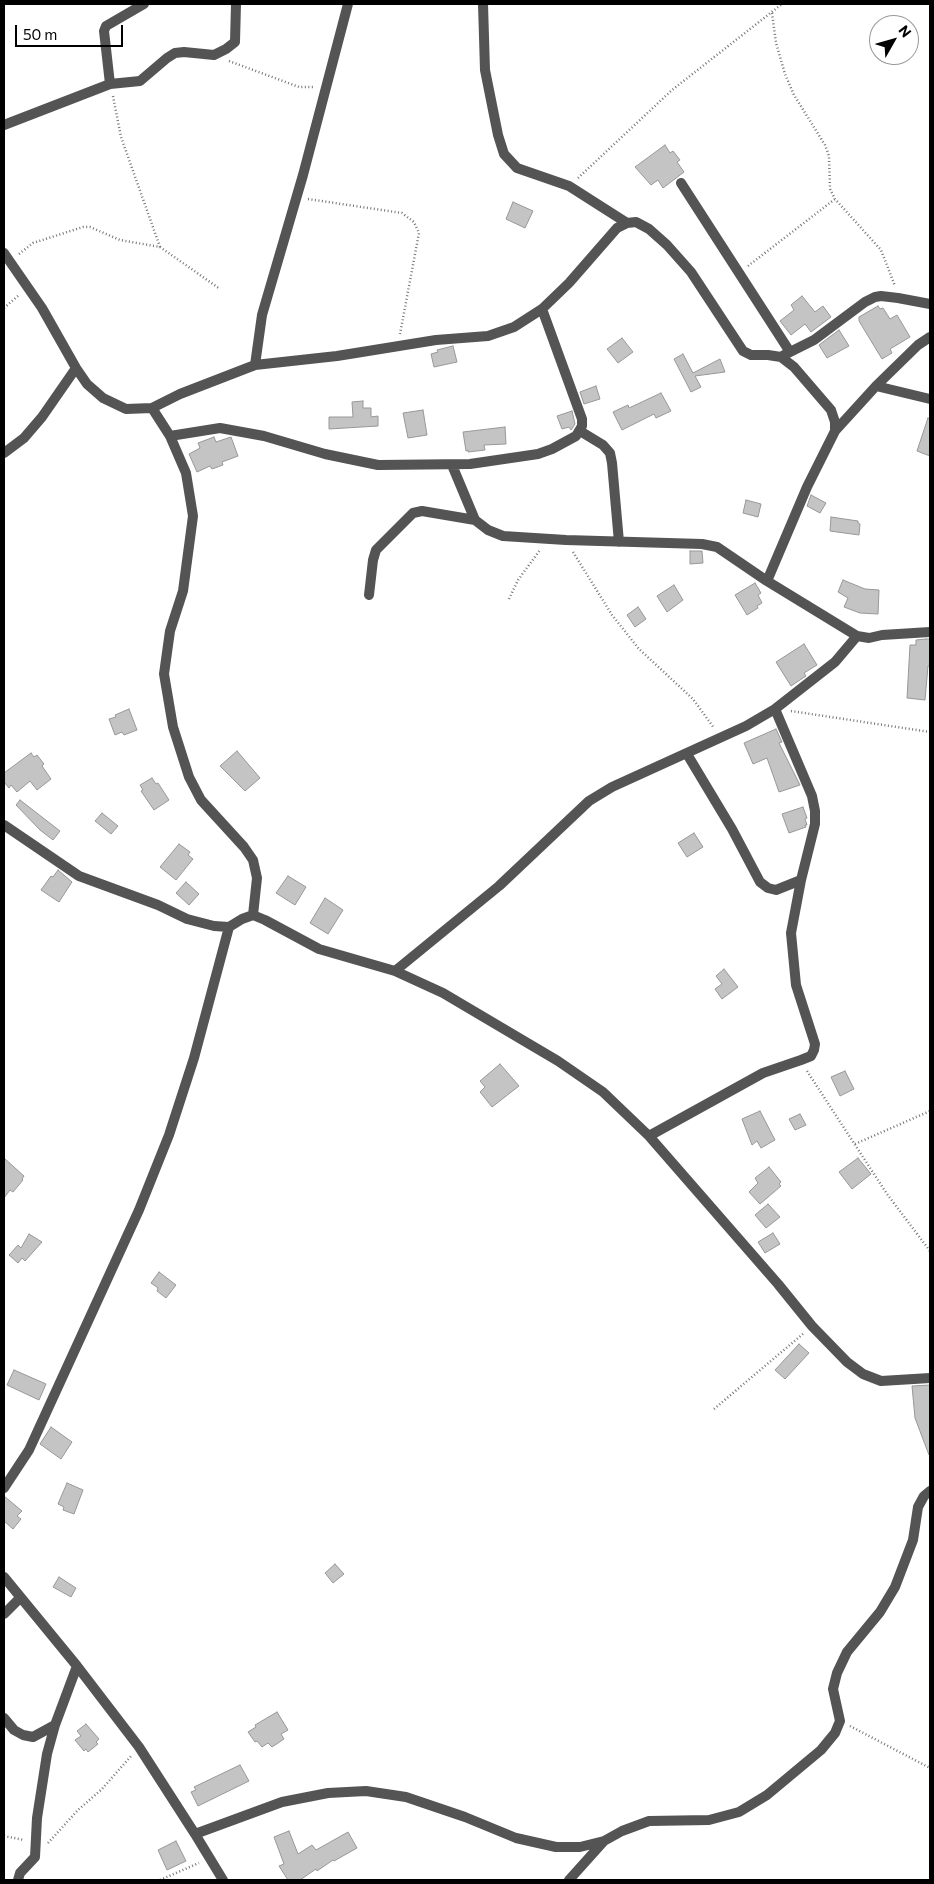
<!DOCTYPE html>
<style>
body{margin:0}
#map{position:relative;width:934px;height:1884px;overflow:hidden;background:#fff;font-family:Commissioner,sans-serif}
canvas{display:block}
.frame{position:absolute;inset:0;border:5px solid #000;pointer-events:none}
.north{position:absolute;left:869px;top:15px;width:50px;height:50px;box-sizing:border-box;background:#fff;border:1px solid #999;border-radius:50%;rotate:52deg;font-size:14px;font-weight:700;line-height:20px;text-align:center;color:#000}
.north::after{content:'';display:block;margin:auto;width:18px;height:22px;background:#000;clip-path:polygon(50% 0,100% 100%,50% 72%,0 100%)}
.scale{position:absolute;left:15px;top:25px;width:108px;height:22px;box-sizing:border-box;border:2px solid #000;border-top:0;padding-left:6px;font-size:15px;line-height:18px;white-space:nowrap;color:#000;-webkit-text-stroke:4px #fff;paint-order:stroke}
</style>
<div id="map">
<canvas width="934" height="1884"></canvas>
<div class="frame"></div>
<div class="north">N</div>
<div class="scale">50 m</div>
</div>
<script>
const c = document.querySelector('canvas').getContext('2d');
c.lineJoin = 'round';
function fill(path, color) {
  c.fillStyle = color;
  c.fill(path, 'evenodd');
}
function shape(rows) {
  const path = new Path2D();
  for (const r of rows) {
    path.moveTo(r[0], r[1]);
    for (let i = 2; i < r.length; i += 2) path.lineTo(r[i], r[i + 1]);
  }
  return path;
}
function trace(path, color, width, dash) {
  c.strokeStyle = color;
  c.lineWidth = width;
  c.lineCap = dash ? 'butt' : 'round';
  c.setLineDash(dash || []);
  c.stroke(path);
}
const building = shape([
 [665,145,670,153,673,151,680,160,677,162,684,172,663,188,658,180,651,185,635,167,665,145],
 [513,202,533,211,525,228,506,219,513,202],
 [802,296,815,312,823,306,831,317,811,332,805,324,791,335,780,321,794,310,791,305,802,296],
 [878,306,880,309,883,308,890,319,897,315,910,337,890,349,892,353,882,359,859,321,859,317,878,306],
 [839,330,849,346,827,358,819,345,839,330],
 [622,338,633,352,618,363,607,349,622,338],
 [453,346,457,362,434,367,431,354,438,352,437,350,453,346],
 [683,354,693,373,720,359,725,372,695,376,701,387,691,392,674,359,683,354],
 [596,386,600,399,584,404,580,392,596,386],
 [661,393,671,411,656,418,654,414,622,430,613,412,628,405,629,408,661,393],
 [363,401,363,408,371,408,371,417,378,416,378,426,329,429,329,417,353,417,352,402,363,401],
 [423,410,427,435,408,438,403,413,423,410],
 [572,411,575,424,571,430,569,427,562,429,557,416,572,411],
 [928,418,930,419,930,456,917,451,928,418],
 [505,427,506,444,484,445,485,450,468,452,468,450,466,451,463,432,505,427],
 [214,437,216,442,231,437,238,456,222,462,223,465,212,469,210,466,197,472,189,454,200,448,198,443,214,437],
 [811,495,826,503,820,513,807,506,811,495],
 [746,500,761,504,758,517,743,513,746,500],
 [831,517,858,521,858,523,860,524,859,535,830,531,831,517],
 [690,551,702,551,703,563,690,564,690,551],
 [843,580,865,589,879,590,878,614,860,613,844,607,848,598,838,592,843,580],
 [755,583,761,593,758,595,762,603,757,606,758,608,747,615,735,595,755,583],
 [674,585,683,600,667,612,657,596,674,585],
 [638,607,646,619,635,627,627,615,638,607],
 [926,639,930,639,930,666,928,666,925,700,907,698,910,645,916,645,916,640,926,639],
 [804,644,817,665,804,673,806,676,791,686,776,662,804,644],
 [129,709,137,730,124,735,122,732,115,735,109,719,116,717,115,715,129,709],
 [776,729,782,742,779,743,800,785,779,792,767,758,753,764,744,743,776,729],
 [237,751,260,778,245,791,220,766,237,751],
 [31,753,34,757,37,755,44,764,42,766,51,779,37,790,30,781,17,792,11,785,9,788,4,782,4,773,31,753],
 [152,778,156,784,158,783,169,800,154,810,141,791,143,790,140,785,152,778],
 [20,800,60,831,53,840,40,830,16,805,20,800],
 [803,807,807,818,805,819,807,825,805,825,806,827,789,833,782,814,803,807],
 [102,813,118,826,111,834,95,821,102,813],
 [694,833,703,847,687,857,678,843,694,833],
 [179,844,190,852,188,855,193,859,176,880,160,867,179,844],
 [58,870,72,882,59,902,41,890,51,876,53,877,58,870],
 [288,876,306,887,295,905,276,893,288,876],
 [186,882,199,894,189,905,176,893,186,882],
 [325,898,343,910,328,934,310,923,325,898],
 [724,969,738,987,722,999,715,989,722,984,716,976,724,969],
 [500,1064,519,1086,492,1107,480,1092,485,1087,480,1081,500,1064],
 [845,1071,854,1089,840,1096,831,1077,845,1071],
 [760,1111,775,1140,761,1148,757,1141,752,1145,742,1119,760,1111],
 [800,1114,806,1125,795,1130,789,1119,800,1114],
 [4,1158,24,1176,22,1179,23,1180,13,1192,10,1190,4,1198,4,1158],
 [858,1158,871,1174,852,1189,839,1172,858,1158],
 [769,1167,781,1182,779,1184,781,1186,760,1204,749,1192,758,1183,755,1178,769,1167],
 [768,1204,780,1217,766,1228,755,1215,768,1204],
 [773,1233,780,1244,765,1253,758,1242,773,1233],
 [29,1234,42,1242,25,1261,22,1258,18,1263,9,1255,18,1245,21,1248,29,1234],
 [159,1272,176,1285,166,1298,157,1291,158,1288,151,1283,159,1272],
 [799,1344,809,1353,785,1379,775,1370,799,1344],
 [14,1370,46,1384,39,1400,7,1385,14,1370],
 [930,1385,930,1454,929,1455,915,1418,912,1386,930,1385],
 [51,1427,72,1442,61,1459,40,1444,51,1427],
 [67,1483,83,1490,74,1514,63,1510,64,1507,58,1504,67,1483],
 [4,1496,22,1511,17,1516,21,1519,13,1529,4,1521,4,1496],
 [335,1564,344,1574,333,1583,325,1573,335,1564],
 [59,1577,76,1588,71,1597,53,1587,59,1577],
 [277,1712,288,1730,281,1734,284,1739,272,1747,268,1743,262,1747,257,1741,255,1742,248,1732,256,1727,255,1725,277,1712],
 [86,1724,99,1739,96,1742,98,1744,88,1752,86,1749,84,1751,75,1740,81,1736,77,1731,86,1724],
 [240,1765,249,1781,198,1806,191,1792,196,1790,194,1787,240,1765],
 [289,1831,298,1854,312,1845,316,1850,348,1832,357,1848,334,1861,333,1860,317,1871,316,1869,300,1880,288,1880,279,1866,284,1864,274,1837,289,1831],
 [176,1841,186,1861,167,1870,158,1850,176,1841]
]);
const path = shape([
 [772,13,776,43,785,74,794,95,825,145,829,156,830,189,835,199,881,250,895,286],
 [229,61,299,87,314,87],
 [113,96,121,137,160,247],
 [578,178,672,90,782,4],
 [308,199,402,213,414,222,419,233,400,334],
 [19,254,33,243,83,227,90,227,120,240,160,247,220,289],
 [748,266,835,199],
 [4,308,19,295],
 [573,552,612,615,639,649,693,699,714,728],
 [509,599,518,580,540,550],
 [791,711,930,732],
 [807,1071,887,1194,930,1251],
 [855,1144,930,1111],
 [714,1409,804,1333],
 [850,1726,930,1768],
 [4,1836,24,1840],
 [48,1843,78,1810,102,1789,132,1755],
 [160,1880,199,1863]
]);
const street = shape([
 [483,4,485,70,498,135,504,154,517,168,569,186,627,223],
 [110,84,104,31,106,26,144,4],
 [4,125,110,84,140,81,167,58,175,53,184,52,214,55,226,49,235,42,236,4],
 [681,183,790,352],
 [4,253,42,308,76,368,87,384,103,398,126,409,152,408,180,394,255,365,337,356,436,340,488,336,514,327,542,309,569,283,617,228,627,223,636,222,649,229,667,245,691,272,743,351,751,355,768,355,781,357,794,367,831,410,835,422,835,431],
 [784,355,814,340,865,302,875,297,881,296,898,298,930,304],
 [255,365,262,315,303,175,348,4],
 [876,386,930,399],
 [152,408,170,436,186,473,193,516,183,591,170,631,164,674,173,727,189,777,201,800,244,847,253,860,257,878,253,915],
 [580,431,603,445,610,453,612,463,619,542],
 [170,436,220,428,264,436,325,454,378,465,470,464,538,454,552,449,576,436,582,426,582,419,542,309],
 [4,453,24,438,42,417,76,368],
 [452,465,475,520],
 [767,581,807,487,835,431,876,386,918,345,930,337],
 [369,595,373,560,376,550,413,513,422,511,475,520,488,530,503,536,566,540,702,544,717,547,767,581,857,636,869,638,882,635,930,632],
 [687,754,732,829,760,882,768,888,776,890,801,880],
 [4,825,79,876,158,905,187,919,214,926,229,927,242,919,253,915,265,920,319,949,395,971,443,993,558,1061,603,1092,649,1136,778,1284,812,1326,847,1362,863,1374,881,1381,930,1378],
 [395,971,499,886,589,801,612,787,746,726,775,709,835,662,857,636],
 [649,1136,763,1073,801,1060,811,1056,814,1050,815,1044,796,985,791,933,801,880,815,824,815,811,812,796,775,709],
 [4,1488,29,1450,139,1210,169,1135,194,1058,229,927],
 [4,1577,77,1666,139,1747,195,1834,223,1880],
 [4,1614,20,1598],
 [4,1718,14,1730,23,1735,33,1737,55,1725],
 [195,1834,282,1802,328,1793,366,1791,406,1797,465,1817,516,1838,556,1847,580,1847,604,1841,622,1831,649,1821,709,1820,739,1812,767,1795,821,1750,835,1733,840,1721,833,1689,837,1673,847,1652,880,1612,895,1587,913,1540,918,1507,924,1496,930,1491],
 [18,1880,20,1873,35,1857,37,1818,47,1754,55,1725,77,1666],
 [569,1880,604,1841]
]);
fill(building, '#c4c4c4');
trace(building, '#989898', 1);
trace(path, '#767676', 2.5, [1, 2.5]);
trace(street, '#545454', 10);
</script>
